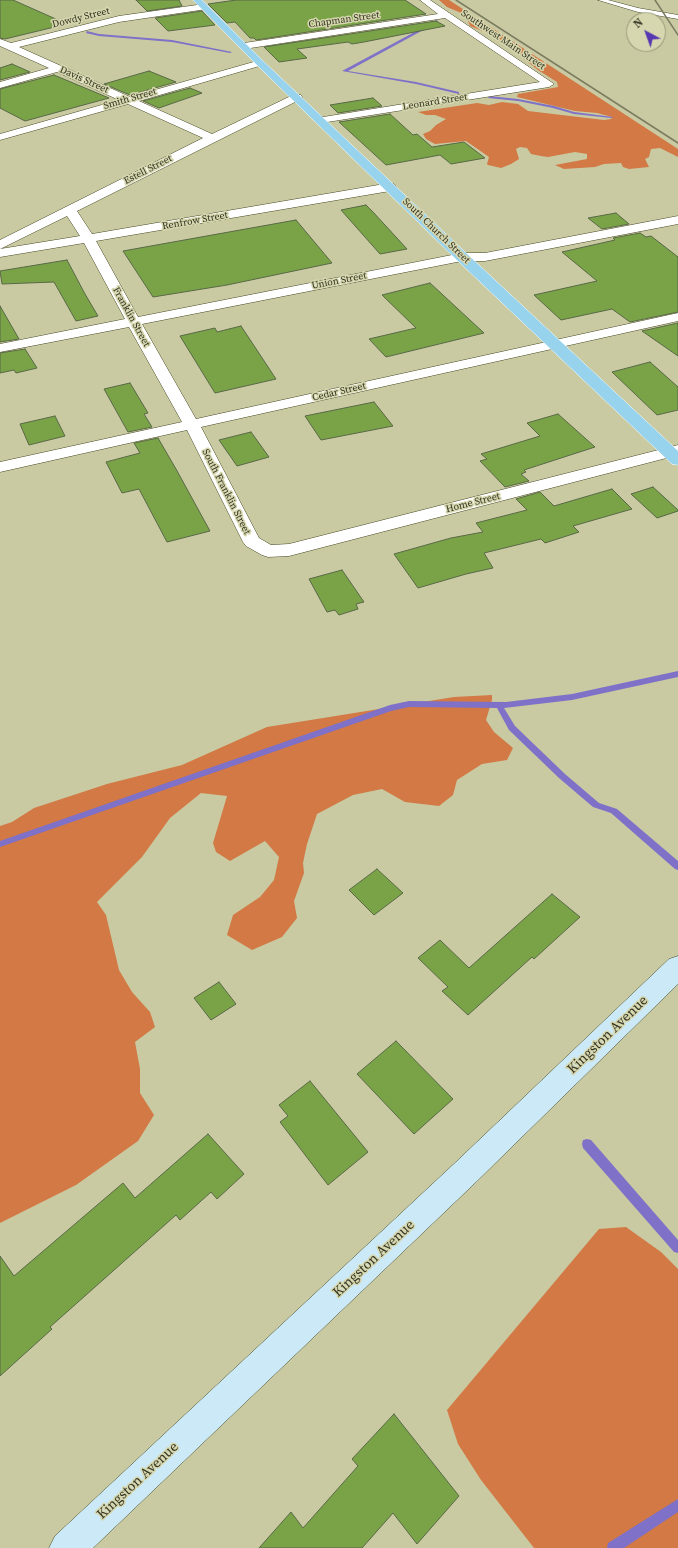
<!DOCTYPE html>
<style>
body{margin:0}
#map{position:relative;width:678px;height:1548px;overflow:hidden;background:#c9caa2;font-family:"Source Serif 4",serif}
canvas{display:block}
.north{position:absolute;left:626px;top:12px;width:40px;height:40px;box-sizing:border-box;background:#d6d7ae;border:1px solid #959576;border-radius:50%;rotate:319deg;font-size:11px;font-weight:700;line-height:16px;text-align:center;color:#333323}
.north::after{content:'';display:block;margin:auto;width:14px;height:18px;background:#5838b0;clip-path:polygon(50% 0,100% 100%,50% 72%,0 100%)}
</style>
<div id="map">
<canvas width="678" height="1548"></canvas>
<div class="north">N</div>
</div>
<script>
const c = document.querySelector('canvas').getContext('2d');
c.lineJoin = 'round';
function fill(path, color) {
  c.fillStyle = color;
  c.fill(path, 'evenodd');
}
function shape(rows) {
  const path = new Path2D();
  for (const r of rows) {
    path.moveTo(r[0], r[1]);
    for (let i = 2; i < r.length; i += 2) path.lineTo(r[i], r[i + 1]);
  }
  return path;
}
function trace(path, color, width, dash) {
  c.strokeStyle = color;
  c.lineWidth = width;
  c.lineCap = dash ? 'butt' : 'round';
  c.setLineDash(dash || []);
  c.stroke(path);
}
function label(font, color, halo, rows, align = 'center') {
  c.font = font + ' "Source Serif 4",serif';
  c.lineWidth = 3;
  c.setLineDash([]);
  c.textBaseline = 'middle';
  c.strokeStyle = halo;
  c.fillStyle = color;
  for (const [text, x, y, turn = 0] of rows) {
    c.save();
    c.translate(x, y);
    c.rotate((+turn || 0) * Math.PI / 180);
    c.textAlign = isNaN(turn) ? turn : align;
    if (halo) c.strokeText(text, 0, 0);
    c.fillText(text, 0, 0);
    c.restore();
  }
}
const forest = shape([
 [439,0,449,0,678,149,678,157,660,148,651,149,649,157,645,159,649,167,629,169,623,167,621,163,604,164,595,167,564,169,555,165,587,159,587,154,575,152,548,157,541,156,531,154,527,148,520,147,516,149,519,159,511,164,501,168,488,165,487,164,489,157,466,141,435,144,426,139,423,134,430,131,436,125,446,119,435,115,426,115,418,112,477,103,489,105,502,102,518,104,528,111,604,120,611,119,612,117,597,113,575,111,517,97,518,94,558,87,557,82,538,70,523,58,519,52,504,45,490,34,470,26,466,15,447,7],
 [492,695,492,700,486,720,494,732,513,748,507,760,482,764,457,780,453,795,439,806,405,802,382,789,353,795,317,814,307,844,303,863,304,873,294,901,297,918,282,937,252,950,227,935,233,915,260,897,274,880,279,857,265,841,230,861,216,852,213,843,227,796,201,793,170,818,142,857,97,902,106,915,119,970,132,992,150,1012,155,1027,135,1042,140,1069,140,1093,154,1115,138,1141,76,1185,0,1223,0,826,12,822,34,808,107,784,182,765,267,727,454,697],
 [626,1227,661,1252,678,1269,678,1548,534,1548,481,1480,458,1444,447,1410,599,1229]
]);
const stream = shape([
 [437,20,438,22,348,71,416,82,459,92,459,94,416,84,342,71,437,20],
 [87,31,99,34,172,40,232,52,230,53,172,42,99,36,86,33,87,31],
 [489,96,518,99,554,106,574,112,613,117,611,118,574,114,553,108,518,101,488,98,489,96],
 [678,671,678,677,572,700,504,708,515,726,565,774,599,803,617,809,678,861,678,870,675,869,611,813,593,807,559,778,509,730,497,708,409,707,391,711,0,847,0,841,390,705,409,701,506,702,572,694,678,671],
 [587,1139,591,1140,678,1240,678,1253,674,1252,583,1148,582,1144,583,1140,587,1139],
 [678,1499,678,1512,624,1548,607,1548,608,1543,678,1499]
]);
const building = shape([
 [0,0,13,0,67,24,5,39,0,38,0,0],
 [136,0,179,0,182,6,147,11,136,0],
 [236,0,405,0,426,14,256,40,254,38,250,38,235,22,227,23,208,4,236,0],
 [202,11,215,25,168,31,155,18,202,11],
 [436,21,445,26,364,42,352,44,348,42,297,49,307,58,279,62,264,47,436,21],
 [12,64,30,72,0,80,0,68,12,64],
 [149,71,176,82,130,95,104,84,149,71],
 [54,75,109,98,25,121,0,108,0,89,54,75],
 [190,88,202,93,159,108,143,101,190,88],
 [373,98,382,106,338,113,330,105,373,98],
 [390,114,413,135,417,134,432,147,464,142,485,158,451,164,440,155,386,165,339,122,390,114],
 [366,205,373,212,407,249,380,254,341,210,366,205],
 [616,213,629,224,602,229,588,218,616,213],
 [296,220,332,263,227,285,153,297,123,251,296,220],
 [640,233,646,237,651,236,678,257,678,312,630,322,612,309,561,320,534,295,597,281,562,252,615,240,613,238,640,233],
 [67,260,85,294,98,316,76,321,54,282,2,284,0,271,67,260],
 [430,283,484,333,386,357,369,339,416,328,382,295,430,283],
 [0,306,19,339,0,342,0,306],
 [678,323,678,356,642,331,678,323],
 [241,326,276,379,215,393,180,336,215,328,217,332,241,326],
 [25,349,37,368,16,373,14,370,0,373,0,353,25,349],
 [650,362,678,387,678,410,657,415,612,372,650,362],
 [130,383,148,413,144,414,152,427,128,432,104,389,130,383],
 [374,402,393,426,321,440,305,416,374,402],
 [558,414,595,447,524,470,526,472,521,474,529,481,505,487,480,461,487,459,481,454,540,436,527,423,558,414],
 [55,416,65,436,29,445,20,424,55,416],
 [251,432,269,457,237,466,219,440,251,432],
 [158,438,176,469,210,531,167,542,139,489,122,493,106,462,140,453,134,443,158,438],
 [653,487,678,510,678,511,657,518,631,494,653,487],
 [612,489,632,509,573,526,579,532,545,543,541,539,484,553,493,568,466,574,418,588,394,554,451,538,483,532,476,523,527,510,516,499,540,492,554,506,612,489],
 [342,570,364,602,356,604,358,609,339,615,335,610,327,612,309,579,342,570],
 [377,869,403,893,374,915,349,890,377,869],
 [552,894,580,917,534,959,532,957,468,1015,442,991,448,987,418,958,440,940,469,968,552,894],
 [219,982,236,1004,211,1020,194,998,219,982],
 [396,1041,453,1099,414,1134,357,1074,396,1041],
 [310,1081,368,1152,328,1185,280,1122,288,1116,279,1105,310,1081],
 [208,1134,244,1174,217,1199,211,1192,180,1220,176,1215,50,1327,52,1329,0,1376,0,1256,14,1276,123,1183,135,1198,208,1134],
 [394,1414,459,1496,417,1544,393,1513,362,1548,259,1548,291,1512,303,1528,358,1466,352,1459,394,1414]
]);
const lane = shape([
 [598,0,608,0,638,8,678,15,678,19,638,12,598,0]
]);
const street = shape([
 [420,0,430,0,554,84,549,87,321,123,316,120,317,118,540,82,445,18,244,49,239,46,244,43,438,14,420,0],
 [204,4,207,5,208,7,207,9,119,22,19,47,130,97,257,61,263,61,265,63,263,65,139,101,212,134,293,95,301,95,302,97,301,99,77,211,92,234,390,183,394,184,396,187,394,190,390,191,96,241,138,317,462,253,485,253,678,216,678,224,485,261,462,261,142,324,196,419,678,313,678,321,201,427,259,538,271,545,289,544,678,445,678,455,289,556,268,557,262,555,246,546,243,542,187,430,0,472,0,462,182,422,129,327,0,352,0,344,125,319,84,243,0,257,0,249,80,236,67,216,0,249,0,240,203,138,128,104,0,140,0,134,119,100,57,72,0,88,0,82,49,68,0,46,0,39,11,43,119,16,204,4]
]);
const secondary = shape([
 [678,956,678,984,476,1182,93,1548,49,1548,55,1536,456,1162,669,959,678,956]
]);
const primary = shape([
 [193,0,202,0,263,61,467,254,678,451,678,465,672,464,457,260,257,65,193,0]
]);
const rail = shape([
 [456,0,678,143],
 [655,0,678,35]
]);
const farStreetnames = [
 ["Dowdy Street",81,18,-14],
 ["Chapman Street",344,20,-8],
 ["Southwest Main Street",503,40,34],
 ["Davis Street",84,80,24],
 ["Smith Street",130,99,-16],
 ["Leonard Street",435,102,-9],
 ["Estell Street",148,170,-27],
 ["Renfrow Street",195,221,-10],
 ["South Church Street",436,231,44],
 ["Union Street",339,281,-11],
 ["Franklin Street",131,317,61],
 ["Cedar Street",339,392,-13],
 ["South Franklin Street",226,492,63],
 ["Home Street",473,503,-14]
];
const nearStreetnames = [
 ["Kingston Avenue",608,1035,-44],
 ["Kingston Avenue",374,1259,-43],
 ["Kingston Avenue",138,1481,-43]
];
fill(forest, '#d27945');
fill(stream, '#7f71c8');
fill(building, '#7aa347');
trace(building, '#586847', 1);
trace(lane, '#474824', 1);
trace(street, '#474824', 1);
trace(secondary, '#474824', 1);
trace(primary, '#fff', 1);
fill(lane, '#fff');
fill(street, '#fff');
fill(secondary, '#cbe9f6');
fill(primary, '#97d3ed');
trace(rail, '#7a7b5f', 1.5);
label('10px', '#333323', '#d6d7ae', farStreetnames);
label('14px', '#333323', '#d6d7ae', nearStreetnames);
</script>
